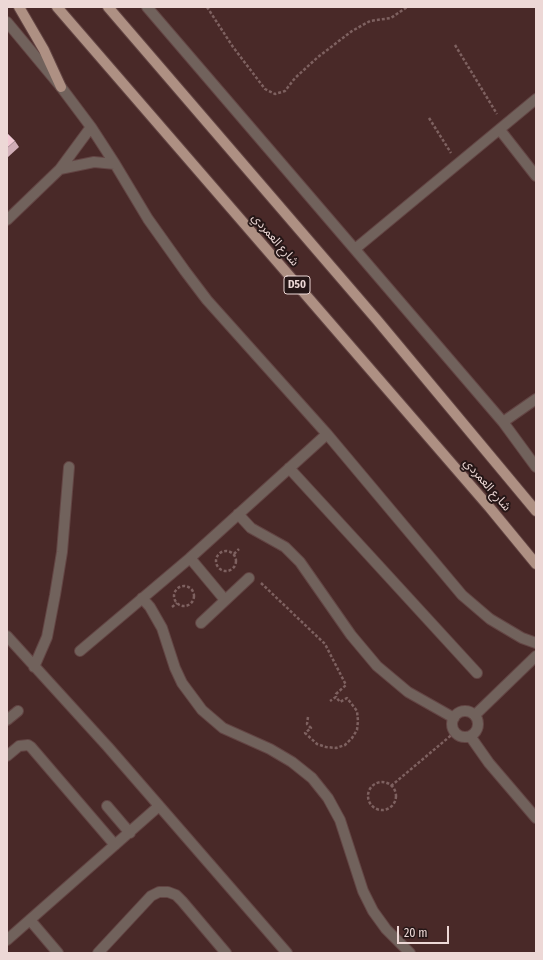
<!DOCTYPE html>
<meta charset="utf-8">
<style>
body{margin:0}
#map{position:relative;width:543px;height:960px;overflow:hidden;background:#492928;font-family:"Fira Sans Condensed",sans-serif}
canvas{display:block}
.frame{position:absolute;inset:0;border:8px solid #edd8d6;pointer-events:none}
.scale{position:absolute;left:397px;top:926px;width:52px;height:18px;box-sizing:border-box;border:2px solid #edd8d6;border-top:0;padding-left:5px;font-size:12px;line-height:14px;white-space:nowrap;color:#edd8d6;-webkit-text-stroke:3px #251616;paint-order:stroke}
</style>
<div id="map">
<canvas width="543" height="960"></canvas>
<div class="frame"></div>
<div class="scale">20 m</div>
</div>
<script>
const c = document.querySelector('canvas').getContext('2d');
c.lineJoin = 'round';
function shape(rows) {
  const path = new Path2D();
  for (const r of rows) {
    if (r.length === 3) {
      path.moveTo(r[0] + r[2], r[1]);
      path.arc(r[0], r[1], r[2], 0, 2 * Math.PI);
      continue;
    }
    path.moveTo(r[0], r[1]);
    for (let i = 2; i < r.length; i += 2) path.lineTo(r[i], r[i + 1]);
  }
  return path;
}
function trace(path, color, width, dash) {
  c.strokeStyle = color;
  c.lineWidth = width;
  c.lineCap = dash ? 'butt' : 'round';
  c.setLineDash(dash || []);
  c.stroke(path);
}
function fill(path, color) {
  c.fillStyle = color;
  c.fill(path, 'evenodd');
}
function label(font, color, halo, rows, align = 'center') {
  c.font = font + ' "Fira Sans Condensed","Noto Sans Arabic",sans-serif';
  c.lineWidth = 4;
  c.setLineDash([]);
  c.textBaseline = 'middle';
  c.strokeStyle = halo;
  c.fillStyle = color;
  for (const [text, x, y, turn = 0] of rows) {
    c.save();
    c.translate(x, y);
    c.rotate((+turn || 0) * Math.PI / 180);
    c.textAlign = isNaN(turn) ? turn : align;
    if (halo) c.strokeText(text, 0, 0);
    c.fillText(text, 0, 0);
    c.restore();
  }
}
const path = shape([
 [207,7,233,47,265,89,275,94,285,91,295,78,318,57,352,31,370,21,391,18,407,7],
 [455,45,497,114],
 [429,118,451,153],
 [226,561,10],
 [234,554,239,549],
 [261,583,325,644,346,685,336,694,336,697],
 [184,596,10],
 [172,607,177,603],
 [308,717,307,724,311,728,305,733,317,744,326,747,336,748,345,745,352,738,357,730,358,721,357,711,347,698,340,702,336,697,330,701],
 [382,796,14],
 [391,786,455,732]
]);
const minor = shape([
 [147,7,503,422,536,467],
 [7,22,61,87,91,127,115,164,148,219,185,271,207,300,327,434,462,595,490,619,522,638,536,643],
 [500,130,536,176],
 [60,169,94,162,115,164],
 [7,220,60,169,91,127],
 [355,249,536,99],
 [503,422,536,399],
 [289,468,477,673],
 [238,514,251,528,285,547,300,562,351,635,377,666,408,692,454,718],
 [190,558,225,600],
 [142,598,150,607,162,628,175,668,182,683,202,710,223,728,270,749,292,762,312,778,328,798,340,820,363,891,373,911,386,929,410,953],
 [201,623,249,578],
 [7,636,108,747,287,953],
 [80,651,190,558,327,434],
 [34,667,47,637,55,595,62,552,69,467],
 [465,724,13],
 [475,715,536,656],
 [7,720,18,711],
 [470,736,489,763,536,818],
 [7,756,19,746,28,745,31,747,115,845],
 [107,806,130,833],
 [30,920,58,953],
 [7,940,159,806],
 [98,953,151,896,159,892,168,892,176,895,182,901,226,953]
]);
const major = shape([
 [19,7,44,50,61,87],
 [57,7,490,508,536,564],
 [108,7,377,320,536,511]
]);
const wall = shape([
 [7,133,15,141,19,147,7,158]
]);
const building = shape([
 [7,133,15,141,7,148,7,133]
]);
const shields = [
 [297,285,26]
];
const shieldNames = [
 ["D50",297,285]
];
const streetNames = [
 ["شارع العمردي",275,240,49],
 ["شارع العمردي",487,485,49]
];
trace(minor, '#634544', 12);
trace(major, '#634544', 12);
trace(path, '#7e6160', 2.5, [3, 2]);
trace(minor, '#71625c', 10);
trace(major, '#ae9083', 10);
fill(wall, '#d0adb6');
fill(building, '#f2c9d4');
trace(building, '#a98d94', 1);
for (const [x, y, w] of shields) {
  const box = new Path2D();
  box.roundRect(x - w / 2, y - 9, w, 18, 3);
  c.fillStyle = '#251616';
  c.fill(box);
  trace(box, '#edd8d6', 1);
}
label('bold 11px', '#edd8d6', null, shieldNames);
label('12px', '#edd8d6', '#251616', streetNames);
</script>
